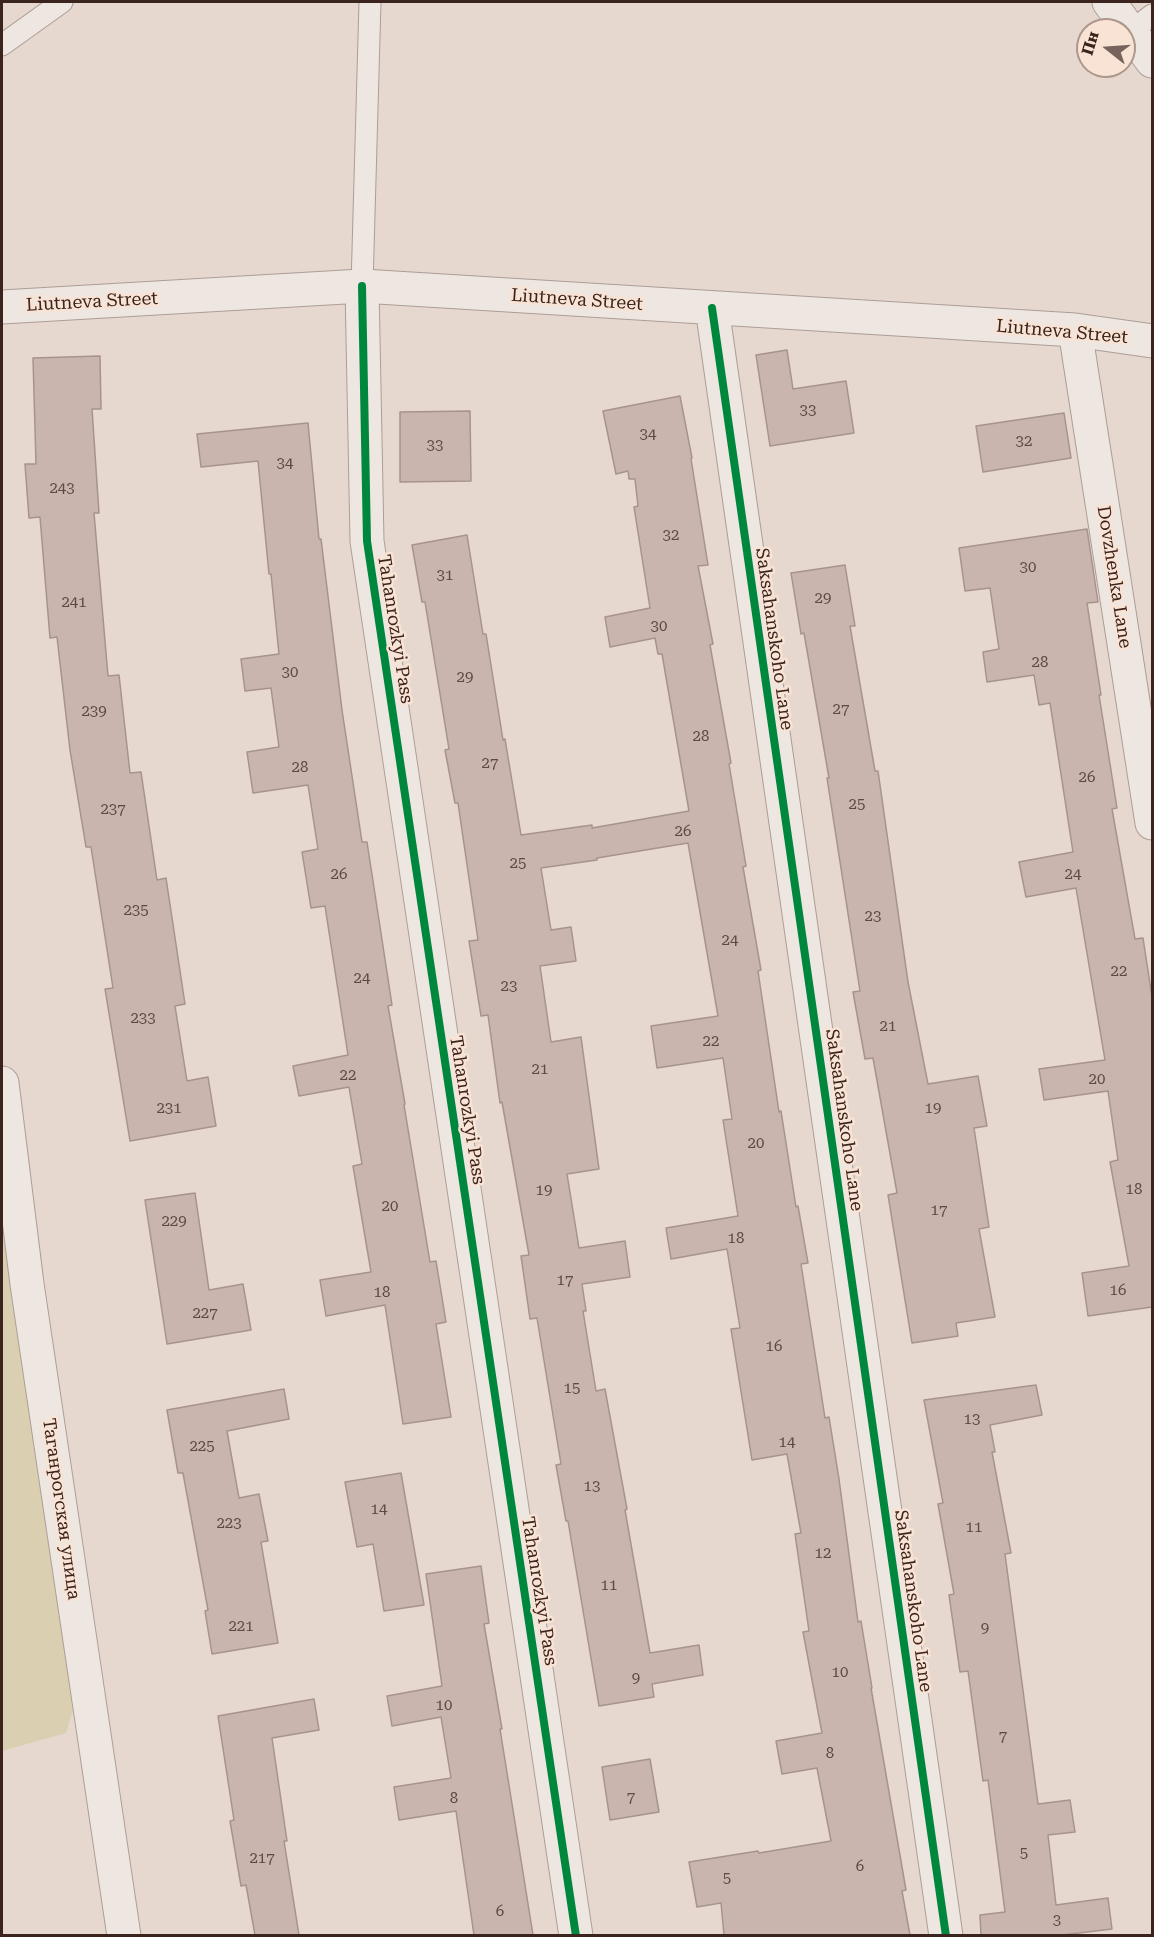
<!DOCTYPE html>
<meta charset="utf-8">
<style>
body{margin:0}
#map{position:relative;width:1154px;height:1937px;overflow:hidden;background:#e6d8ce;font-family:"Roboto Serif",serif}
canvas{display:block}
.frame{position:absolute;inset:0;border:3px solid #3c241e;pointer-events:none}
.north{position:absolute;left:1076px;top:18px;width:60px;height:60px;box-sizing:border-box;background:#f8e3d4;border:2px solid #ad978b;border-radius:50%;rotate:287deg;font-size:16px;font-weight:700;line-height:24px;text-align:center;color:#3c241e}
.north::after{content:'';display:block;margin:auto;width:21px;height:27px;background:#78635c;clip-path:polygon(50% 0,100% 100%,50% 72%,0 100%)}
</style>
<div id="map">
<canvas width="1154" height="1937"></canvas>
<div class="frame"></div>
<div class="north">Пн</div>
</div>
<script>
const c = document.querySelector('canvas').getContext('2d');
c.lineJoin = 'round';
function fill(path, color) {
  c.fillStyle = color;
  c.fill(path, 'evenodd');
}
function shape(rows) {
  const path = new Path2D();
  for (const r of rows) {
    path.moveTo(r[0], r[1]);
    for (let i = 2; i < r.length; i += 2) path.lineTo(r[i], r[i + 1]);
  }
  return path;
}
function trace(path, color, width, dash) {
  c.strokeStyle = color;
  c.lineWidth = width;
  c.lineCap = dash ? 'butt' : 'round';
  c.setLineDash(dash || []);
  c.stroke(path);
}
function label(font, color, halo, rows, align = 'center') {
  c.font = font + ' "Roboto Serif",serif';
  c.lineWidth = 5;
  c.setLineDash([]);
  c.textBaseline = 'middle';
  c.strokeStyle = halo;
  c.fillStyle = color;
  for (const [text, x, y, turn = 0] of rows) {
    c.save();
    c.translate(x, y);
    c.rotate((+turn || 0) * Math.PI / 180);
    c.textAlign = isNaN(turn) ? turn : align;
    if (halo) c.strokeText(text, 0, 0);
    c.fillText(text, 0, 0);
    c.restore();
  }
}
const green = shape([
 [2,1137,81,1684,66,1733,2,1751]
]);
const building = shape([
 [787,350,793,389,846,381,854,433,770,446,756,355,787,350],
 [100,356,101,409,92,409,99,513,94,513,108,676,119,675,130,773,141,772,157,880,166,878,185,1004,175,1006,187,1081,208,1077,216,1126,130,1141,105,989,113,988,91,847,86,847,70,750,57,637,50,638,40,517,29,518,25,464,36,464,33,358,100,356],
 [680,396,692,458,691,459,708,565,698,566,713,644,710,645,731,763,729,764,746,866,743,867,761,970,758,971,779,1112,781,1111,796,1207,798,1206,808,1263,801,1264,825,1418,829,1417,839,1479,858,1622,861,1621,872,1688,871,1688,906,1890,902,1891,910,1935,724,1935,721,1903,697,1907,689,1862,758,1851,759,1853,831,1841,817,1768,782,1774,776,1741,822,1733,803,1632,809,1631,795,1534,801,1533,787,1454,752,1460,731,1329,740,1328,727,1249,671,1259,666,1228,738,1216,723,1120,732,1119,723,1058,657,1068,651,1026,718,1016,688,843,597,858,597,860,541,868,551,930,571,927,576,961,540,966,551,1042,581,1037,599,1169,567,1174,579,1248,625,1241,630,1277,582,1284,586,1311,583,1311,596,1391,605,1389,627,1509,625,1510,650,1653,699,1645,703,1675,652,1684,654,1697,599,1706,568,1521,566,1521,556,1465,561,1464,537,1318,530,1319,521,1256,529,1255,502,1102,500,1103,488,1015,481,1016,469,941,478,940,458,803,455,803,445,750,449,749,425,602,422,602,412,545,467,535,483,634,486,634,503,740,505,739,521,835,592,825,592,828,689,811,662,654,658,654,655,638,610,647,605,617,650,608,634,507,638,506,635,479,629,479,628,471,616,474,603,411,680,396],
 [470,411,471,481,400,482,400,412,470,411],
 [1064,413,1071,458,983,472,976,426,1064,413],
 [308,423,319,539,321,539,342,710,362,842,367,842,392,1005,388,1006,405,1104,404,1105,430,1262,436,1261,446,1322,436,1324,451,1417,403,1424,385,1305,326,1316,320,1280,371,1272,353,1166,362,1164,349,1087,299,1096,293,1066,348,1055,325,906,311,908,302,852,318,849,308,785,253,793,247,752,279,747,271,688,245,691,241,659,279,654,271,574,269,574,258,461,201,467,197,434,308,423],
 [1087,529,1098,602,1087,603,1101,695,1099,695,1117,808,1112,809,1135,939,1143,938,1152,997,1152,1307,1088,1316,1082,1273,1129,1266,1110,1162,1118,1160,1108,1091,1044,1100,1039,1069,1105,1060,1076,888,1026,897,1019,862,1073,852,1050,703,1039,705,1034,675,987,682,983,652,999,649,990,588,965,591,959,548,1087,529],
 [845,565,855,626,850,626,875,771,878,771,908,982,928,1084,978,1076,987,1126,974,1128,989,1227,979,1229,995,1317,956,1323,958,1336,912,1343,888,1195,897,1193,873,1058,865,1059,853,992,860,991,827,778,829,778,804,633,801,634,791,573,845,565],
 [195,1193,209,1290,243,1284,251,1330,167,1344,145,1200,195,1193],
 [1036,1385,1042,1415,990,1425,995,1452,992,1452,1011,1553,1005,1554,1038,1804,1070,1800,1075,1832,1048,1835,1056,1905,1108,1898,1112,1929,1062,1935,981,1935,980,1915,1005,1912,988,1780,983,1781,968,1671,960,1672,949,1595,954,1594,938,1504,943,1503,924,1400,1036,1385],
 [284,1389,289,1419,227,1431,239,1498,259,1494,268,1541,261,1542,278,1643,212,1654,205,1611,208,1610,183,1473,178,1473,167,1410,284,1389],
 [401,1473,424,1605,384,1611,373,1544,357,1547,345,1482,401,1473],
 [481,1566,489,1623,484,1624,502,1729,500,1729,533,1935,474,1935,456,1811,399,1820,394,1787,451,1778,441,1717,392,1726,387,1696,442,1686,426,1574,481,1566],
 [314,1699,319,1730,272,1738,287,1841,284,1841,299,1935,255,1935,246,1885,241,1886,230,1821,234,1820,218,1716,314,1699],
 [650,1759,659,1812,610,1820,602,1767,650,1759]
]);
const lane = shape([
 [1131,31,1152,15],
 [2,45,62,2],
 [362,286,370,2]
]);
const street = shape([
 [1109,2,1152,61],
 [362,286,367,541,576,1936],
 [2,307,362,286,1075,330,1152,341],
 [712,308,946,1936],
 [1075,330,1152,823],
 [2,1083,27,1284,124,1936]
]);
const cycleway = shape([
 [362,286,367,541,576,1936],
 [712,308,946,1936]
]);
const numberNames = [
 ["33",808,411],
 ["34",648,435],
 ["32",1024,442],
 ["33",435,446],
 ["34",285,464],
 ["243",62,489],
 ["32",671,536],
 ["30",1028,568],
 ["31",445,576],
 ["29",823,599],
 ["241",74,603],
 ["30",659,627],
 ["28",1040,663],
 ["30",290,673],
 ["29",465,678],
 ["27",841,710],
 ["239",94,712],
 ["28",701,737],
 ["27",490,764],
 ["28",300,768],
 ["26",1087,778],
 ["25",857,805],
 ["237",113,810],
 ["26",683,832],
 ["25",518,864],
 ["26",339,875],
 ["24",1073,875],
 ["235",136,911],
 ["23",873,917],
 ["24",730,941],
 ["22",1119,972],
 ["24",362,979],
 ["23",509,987],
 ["233",143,1019],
 ["21",888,1027],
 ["22",711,1042],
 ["21",540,1070],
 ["22",348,1076],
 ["20",1097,1080],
 ["231",169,1109],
 ["19",933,1109],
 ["20",756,1144],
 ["18",1134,1190],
 ["19",544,1191],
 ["20",390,1207],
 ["17",939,1211],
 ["229",174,1222],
 ["18",736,1239],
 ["17",565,1281],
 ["16",1118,1291],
 ["18",382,1293],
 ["227",205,1314],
 ["16",774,1347],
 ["15",572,1389],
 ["13",972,1420],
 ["14",787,1443],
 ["225",202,1447],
 ["13",592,1487],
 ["14",379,1510],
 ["223",229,1524],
 ["11",974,1528],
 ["12",823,1554],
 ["11",609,1586],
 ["221",241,1627],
 ["9",985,1629],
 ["10",840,1673],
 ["9",636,1679],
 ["10",444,1706],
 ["7",1003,1737],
 ["8",830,1754],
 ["7",631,1798],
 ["8",454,1799],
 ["5",1024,1854],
 ["217",262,1859],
 ["6",860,1867],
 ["5",727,1879],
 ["6",500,1912],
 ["3",1057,1921]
];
const streetNames = [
 ["Liutneva Street",577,300,4],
 ["Liutneva Street",92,302,-3],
 ["Liutneva Street",1062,332,5],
 ["Dovzhenka Lane",1114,577,81],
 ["Tahanrozkyi Pass",395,629,81],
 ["Saksahanskoho Lane",774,639,82],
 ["Tahanrozkyi Pass",467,1110,81],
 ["Saksahanskoho Lane",844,1120,82],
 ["Таганрогская улица",61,1509,82],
 ["Tahanrozkyi Pass",539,1591,81],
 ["Saksahanskoho Lane",913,1601,82]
];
fill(green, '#dacfb0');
fill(building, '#cab5ae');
trace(building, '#a7938d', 1.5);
trace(lane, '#ac9e97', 23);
trace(street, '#ac9e97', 35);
trace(lane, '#eee6e0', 21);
trace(street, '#eee6e0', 33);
trace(cycleway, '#00873e', 8);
label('15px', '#604842', null, numberNames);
label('18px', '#3c241e', '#f8e3d4', streetNames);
</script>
